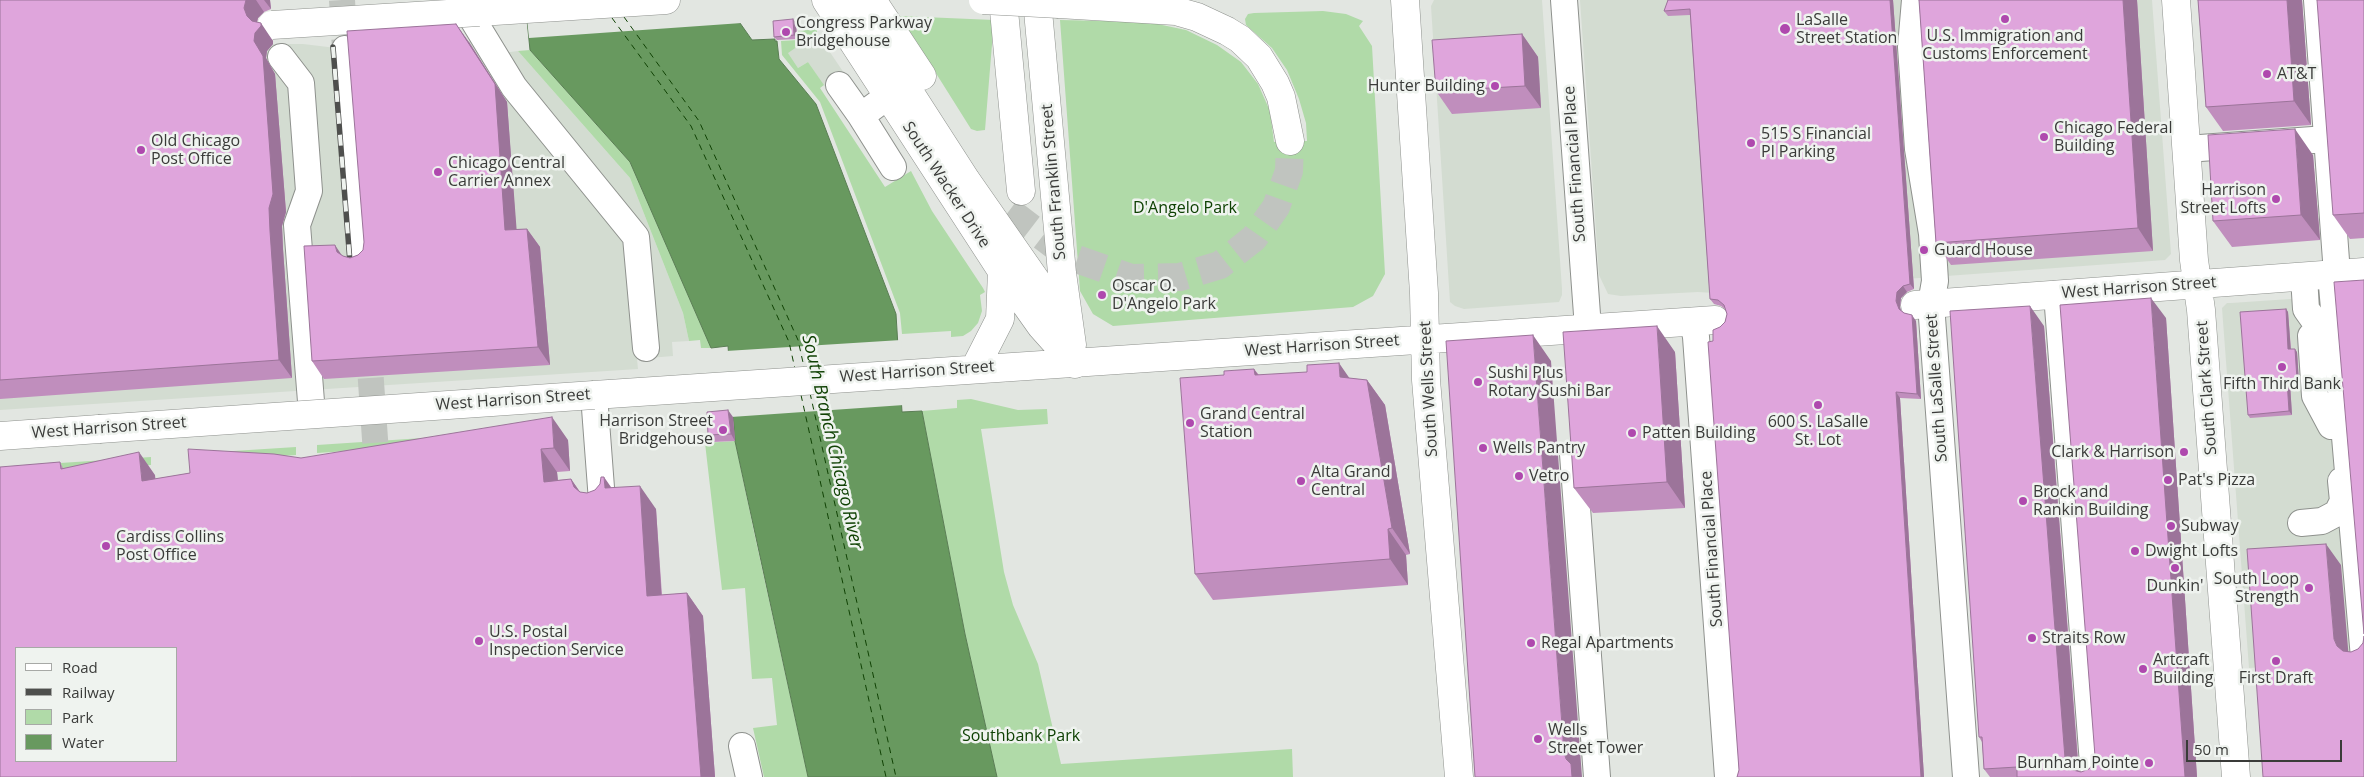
<!DOCTYPE html>
<style>
body{margin:0}
#map{position:relative;width:2364px;height:777px;overflow:hidden;background:#e2e6e1;font-family:"Open Sans",sans-serif}
canvas{display:block}
.legend{position:absolute;left:15px;top:647px;width:162px;height:115px;box-sizing:border-box;background:#eff3ef;border:1px solid #a7a9a6;margin:0;padding:6px 9px;list-style:none;font-size:15px;color:#3a3b39}
.legend li{display:flex;align-items:center;gap:10px;height:25px}
.legend b{width:25px;border:1px solid #a7a9a6}
.scale{position:absolute;left:2186px;top:740px;width:156px;height:22px;box-sizing:border-box;border:2px solid #3a3b39;border-top:0;padding-left:6px;font-size:15px;line-height:18px;white-space:nowrap;color:#3a3b39;-webkit-text-stroke:4px #eff3ef;paint-order:stroke}
</style>
<div id="map">
<canvas width="2364" height="777"></canvas>
<ul class="legend">
<li><b style="height:6px;background:#fff"></b>Road</li>
<li><b style="height:6px;background:#4e4f4d"></b>Railway</li>
<li><b style="height:14px;background:#b0daa8"></b>Park</li>
<li><b style="height:14px;background:#68995f"></b>Water</li>
</ul>
<div class="scale">50 m</div>
</div>
<script>
const c = document.querySelector('canvas').getContext('2d');
c.lineJoin = 'round';
function fill(path, color) {
  c.fillStyle = color;
  c.fill(path, 'evenodd');
}
function shape(rows) {
  const path = new Path2D();
  for (const r of rows) {
    path.moveTo(r[0], r[1]);
    for (let i = 2; i < r.length; i += 2) path.lineTo(r[i], r[i + 1]);
  }
  return path;
}
function trace(path, color, width, dash) {
  c.strokeStyle = color;
  c.lineWidth = width;
  c.lineCap = dash ? 'butt' : 'round';
  c.setLineDash(dash || []);
  c.stroke(path);
}
function label(font, color, halo, rows, align = 'center') {
  c.font = font + ' "Open Sans",sans-serif';
  c.lineWidth = 5;
  c.setLineDash([]);
  c.textBaseline = 'middle';
  c.strokeStyle = halo;
  c.fillStyle = color;
  for (const [text, x, y, turn = 0] of rows) {
    c.save();
    c.translate(x, y);
    c.rotate((+turn || 0) * Math.PI / 180);
    c.textAlign = isNaN(turn) ? turn : align;
    if (halo) c.strokeText(text, 0, 0);
    c.fillText(text, 0, 0);
    c.restore();
  }
}
const built = shape([
 [1434,0,1542,0,1562,289,1562,295,1559,302,1464,309,1455,306,1450,302,1431,6],
 [1580,0,2152,0,2171,254,2165,260,1714,293,1698,292,1621,296,1608,294,1599,275],
 [817,33,844,73,887,178,808,62,798,68,787,52],
 [472,41,503,53,518,51,630,178,683,313,689,341,672,342,673,356,637,359,638,369,0,410,0,70,273,44,303,44,353,50],
 [2364,294,2364,661,2249,668,2222,308,2227,303,2231,303]
]);
const green = shape([
 [1323,11,1346,14,1363,21,1359,26,1372,46,1385,274,1373,296,1353,307,1113,326,1093,314,1080,291,1060,20,1148,22,1186,30,1217,45,1241,62,1258,84,1270,111,1274,142,1307,141,1306,123,1299,99,1287,70,1272,48,1246,25,1245,19,1248,14,1254,13],
 [900,16,994,20,985,130,977,131,971,129],
 [817,29,817,33,788,53,798,68,808,62,824,85,820,88,885,187,911,171,932,211,983,288,985,292,980,295,982,311,978,323,971,331,963,336,951,337,951,331,902,334,900,313,820,102,782,55,781,41,798,40,798,31],
 [530,50,630,162,711,348,701,348,700,340,689,341,683,313,630,178,518,51],
 [971,399,1018,410,1047,409,1048,424,981,429,1004,572,1013,605,1038,664,1061,764,1292,749,1293,777,997,777,965,634,922,411,957,408,957,400],
 [438,437,438,445,317,453,317,445],
 [735,441,754,532,808,777,764,777,753,728,777,725,772,678,752,679,745,588,722,590,705,443],
 [296,447,296,455,202,461,202,453],
 [151,457,151,465,30,473,30,465]
]);
const water = shape([
 [525,0,740,23,752,40,775,39,775,41,777,41,779,59,816,104,896,314,902,412,922,411,965,634,997,777,808,777,735,441,728,346,711,348,630,162,530,50,525,0]
]);
const pier = shape([
 [525,0,728,0,742,23,529,38],
 [901,340,904,405,731,417,726,351]
]);
const ferry = shape([
 [624,17,699,121,798,340,804,367],
 [612,18,691,126,789,342,795,369],
 [810,393,896,777],
 [801,395,886,777]
]);
const minorTunnel = shape([
 [342,0,345,49],
 [368,339,378,482]
]);
const highwayTunnel = shape([
 [1009,211,1068,256,1131,278,1180,277,1220,265,1254,238,1276,207,1289,171,1290,141]
]);
const minor = shape([
 [461,0,514,87,636,237,646,348],
 [1564,0,1588,328],
 [1915,0,1911,47,1918,149,1932,234,1935,281,1931,304,1966,777],
 [2317,0,2337,274],
 [345,49,362,261],
 [281,57,301,83,309,191,297,225,312,414],
 [839,85,861,116],
 [888,96,861,116,893,167],
 [2186,149,2327,139],
 [2331,274,2364,658],
 [2304,277,2306,309,2325,336,2326,359],
 [2057,294,2094,777],
 [1693,321,1696,337,1728,777],
 [2311,336,2315,396,2331,426],
 [594,395,602,501],
 [1573,454,1597,777],
 [2301,523,2322,521,2337,513,2343,501,2341,481],
 [742,746,749,777]
]);
const major = shape([
 [826,0,1002,271,1041,326,1074,363],
 [1037,0,1062,273,1072,345],
 [1405,0,1424,293,1426,380,1459,777],
 [2176,0,2194,260,2201,310,2236,777],
 [1915,305,2364,272],
 [975,368,1000,319,1002,271],
 [594,395,1715,320],
 [0,436,99,429]
]);
const highway = shape([
 [850,0,966,180,1044,292,1059,322,1075,364],
 [872,0,922,76],
 [1003,0,1021,191],
 [1059,4,1176,11,1197,17,1227,31,1240,39,1259,57,1275,83,1281,97,1290,141],
 [479,12,666,0]
]);
const rail = shape([
 [333,47,350,262]
]);
const majorBridge = shape([
 [99,429,594,395]
]);
const highwayBridge = shape([
 [983,0,1059,4],
 [272,25,479,12]
]);
const wall = shape([
 [0,0,270,0,271,9,264,12,258,18,257,22,273,41,273,44,267,51,266,58,275,74,286,212,282,226,283,249,292,378,0,399],
 [1668,0,1893,0,1914,289,1907,292,1901,298,1900,307,1901,311,1916,321,1921,399,1900,398,1924,777,1737,777,1739,770,1713,341,1720,327,1725,322,1727,314,1725,309,1721,306,1714,304,1710,299,1690,15,1668,16,1664,11],
 [1919,0,2137,0,2153,251,1951,265,1936,243],
 [2198,0,2302,0,2311,125,2223,131,2206,107],
 [2364,0,2364,238,2350,239,2333,215],
 [796,23,797,39,777,40,774,37],
 [1522,34,1538,57,1541,108,1452,114,1436,91],
 [469,42,507,102,516,229,527,229,540,247,550,365,324,379,312,361,343,256,350,258,358,255,363,250],
 [2313,155,2320,240,2232,247,2213,221],
 [2286,309,2288,312,2291,349,2297,352,2299,383,2290,384,2292,415,2250,418,2248,415],
 [2166,318,2197,777,1990,777,1984,769,1982,742,1979,737,2044,326,2079,771,2081,772,2089,769,2094,763],
 [1675,352,1685,508,1593,513,1574,488],
 [1254,369,1259,375,1349,378,1367,380,1385,405,1410,554,1406,555,1408,585,1213,600,1195,574,1224,375],
 [733,417,735,441,713,442,708,435],
 [568,440,570,471,557,472,558,480,571,479,580,492,587,493,611,488,656,509,662,595,687,593,703,616,715,777,0,777,60,462,63,468,155,475,155,479,190,473,301,458]
]);
const shadedWall = shape([
 [246,0,256,0,264,12,258,18,256,26,261,23,273,41,273,44,267,51,266,58,275,74,286,212,282,226,283,249,292,378,279,360,254,41,244,8],
 [264,0,270,0,271,9],
 [1890,0,1893,0,1914,289,1910,284],
 [2123,0,2137,0,2153,251,2138,228],
 [2287,0,2302,0,2311,125,2294,101],
 [793,19,796,23,797,39,794,35],
 [456,24,469,42,507,102,518,248,505,230],
 [1522,34,1538,57,1541,108,1525,86],
 [2295,129,2313,155,2320,240,2301,215],
 [527,229,540,247,550,365,538,347],
 [335,245,347,263,337,252],
 [1903,286,1907,292,1901,298,1900,307,1902,314,1899,309,1896,301,1897,292],
 [2151,298,2166,318,2197,777,2185,777],
 [2030,306,2044,326,2079,777,2068,766,2065,758],
 [2286,309,2288,312,2291,353,2288,349],
 [1912,315,1916,321,1921,399,1917,394],
 [1657,326,1675,352,1685,508,1667,482],
 [1533,335,1551,361,1582,777,1572,777,1564,752],
 [2295,349,2297,352,2299,383,2297,379],
 [1339,363,1357,389,1340,377],
 [1254,369,1272,395,1255,375],
 [1367,380,1385,405,1410,554,1392,528],
 [2287,380,2290,384,2292,415,2289,411],
 [1896,392,1900,398,1924,777,1921,777],
 [728,410,733,417,735,441,731,434],
 [552,417,568,440,570,471,554,448],
 [541,449,557,472,560,504,544,482],
 [139,452,155,475,158,504,142,481],
 [604,477,620,500,605,488],
 [571,479,587,502,574,487],
 [640,486,656,509,663,619,647,596],
 [1388,529,1406,555,1408,585,1390,559],
 [2326,544,2341,565,2349,660,2337,646,2334,639],
 [687,593,703,616,715,777,701,777]
]);
const building = shape([
 [0,0,246,0,244,8,247,16,252,21,261,23,261,26,255,33,254,41,263,56,273,194,269,208,270,231,279,360,0,380,0,0],
 [1668,0,1890,0,1910,284,1903,286,1897,292,1896,301,1899,309,1904,313,1912,315,1917,394,1896,392,1921,777,1737,777,1739,770,1708,342,1713,341,1713,330,1720,327,1725,322,1727,314,1724,305,1718,300,1710,299,1690,9,1664,11,1668,0],
 [1919,0,2123,0,2138,228,1936,243,1919,0],
 [2198,0,2287,0,2294,101,2206,107,2198,0],
 [2317,0,2364,0,2364,213,2333,215,2317,0],
 [793,19,794,35,774,37,773,21,793,19],
 [456,24,495,84,505,230,527,229,538,347,312,361,304,246,335,245,337,252,343,256,350,258,358,255,363,250,364,242,347,31,456,24],
 [1522,34,1525,86,1436,91,1432,40,1522,34],
 [2295,129,2301,215,2213,221,2208,135,2295,129],
 [2364,280,2364,634,2334,282,2364,280],
 [2151,298,2185,777,2017,777,2017,767,1984,769,1982,737,1979,737,1950,311,2030,306,2065,758,2068,766,2073,770,2081,772,2089,769,2094,763,2095,756,2060,305,2151,298],
 [2286,309,2288,349,2295,349,2297,379,2287,380,2289,411,2248,415,2240,312,2286,309],
 [1657,326,1667,482,1574,488,1563,332,1657,326],
 [1533,335,1564,752,1566,759,1571,764,1572,777,1475,777,1446,341,1533,335],
 [1339,363,1340,377,1367,380,1392,528,1388,529,1390,559,1195,574,1180,378,1224,375,1224,371,1254,369,1255,375,1307,372,1307,365,1339,363],
 [728,410,731,434,708,435,707,412,728,410],
 [552,417,554,448,541,449,544,482,571,479,574,487,580,492,587,493,595,490,600,484,601,477,604,477,605,488,640,486,647,596,687,593,701,777,0,777,0,467,60,462,61,469,139,452,142,481,190,473,188,449,274,454,301,458,552,417],
 [16,648,176,648,176,761,16,761,16,648],
 [2326,544,2334,639,2337,646,2343,651,2351,652,2358,649,2363,643,2364,636,2364,777,2263,777,2247,549,2326,544]
]);
const markers = [
 [2005,19,5,"#af49ae"],
 [1785,29,6,"#af49ae"],
 [786,32,5,"#af49ae"],
 [2267,74,5,"#af49ae"],
 [1495,86,5,"#af49ae"],
 [2044,137,5,"#af49ae"],
 [1751,143,5,"#af49ae"],
 [141,150,5,"#af49ae"],
 [438,172,5,"#af49ae"],
 [2276,199,5,"#af49ae"],
 [1924,250,5,"#af49ae"],
 [1102,295,5,"#af49ae"],
 [2282,367,5,"#af49ae"],
 [1478,382,5,"#af49ae"],
 [1818,405,5,"#af49ae"],
 [1190,423,5,"#af49ae"],
 [723,430,5,"#af49ae"],
 [1632,433,5,"#af49ae"],
 [1483,448,5,"#af49ae"],
 [2184,452,5,"#af49ae"],
 [1519,476,5,"#af49ae"],
 [2168,480,5,"#af49ae"],
 [1301,481,5,"#af49ae"],
 [2023,501,5,"#af49ae"],
 [2171,526,5,"#af49ae"],
 [106,546,5,"#af49ae"],
 [2135,551,5,"#af49ae"],
 [2175,568,5,"#af49ae"],
 [2309,588,5,"#af49ae"],
 [2032,638,5,"#af49ae"],
 [479,641,5,"#af49ae"],
 [1531,643,5,"#af49ae"],
 [2276,661,5,"#af49ae"],
 [2143,669,5,"#af49ae"],
 [1538,739,5,"#af49ae"],
 [2149,763,5,"#af49ae"]
];
const poiNames = [
 ["LaSalle",1796,20],
 ["Street Station",1796,38],
 ["Congress Parkway",796,23],
 ["Bridgehouse",796,41],
 ["U.S. Immigration and",2005,36,"center"],
 ["Customs Enforcement",2005,54,"center"],
 ["AT&T",2277,74],
 ["Hunter Building",1485,86,"right"],
 ["Chicago Federal",2054,128],
 ["Building",2054,146],
 ["515 S Financial",1761,134],
 ["Pl Parking",1761,152],
 ["Old Chicago",151,141],
 ["Post Office",151,159],
 ["Chicago Central",448,163],
 ["Carrier Annex",448,181],
 ["Harrison",2266,190,"right"],
 ["Street Lofts",2266,208,"right"],
 ["Guard House",1934,250],
 ["Oscar O.",1112,286],
 ["D'Angelo Park",1112,304],
 ["Sushi Plus",1488,373],
 ["Rotary Sushi Bar",1488,391],
 ["Fifth Third Bank",2282,384,"center"],
 ["Grand Central",1200,414],
 ["Station",1200,432],
 ["Harrison Street",713,421,"right"],
 ["Bridgehouse",713,439,"right"],
 ["600 S. LaSalle",1818,422,"center"],
 ["St. Lot",1818,440,"center"],
 ["Patten Building",1642,433],
 ["Wells Pantry",1493,448],
 ["Clark & Harrison",2174,452,"right"],
 ["Alta Grand",1311,472],
 ["Central",1311,490],
 ["Vetro",1529,476],
 ["Pat's Pizza",2178,480],
 ["Brock and",2033,492],
 ["Rankin Building",2033,510],
 ["Subway",2181,526],
 ["Cardiss Collins",116,537],
 ["Post Office",116,555],
 ["Dwight Lofts",2145,551],
 ["South Loop",2299,579,"right"],
 ["Strength",2299,597,"right"],
 ["Dunkin'",2175,586,"center"],
 ["U.S. Postal",489,632],
 ["Inspection Service",489,650],
 ["Straits Row",2042,638],
 ["Regal Apartments",1541,643],
 ["Artcraft",2153,660],
 ["Building",2153,678],
 ["First Draft",2276,678,"center"],
 ["Wells",1548,730],
 ["Street Tower",1548,748],
 ["Burnham Pointe",2139,763,"right"]
];
const streetNames = [
 ["South Financial Place",1575,164,-94],
 ["South Franklin Street",1054,182,-95],
 ["South Wacker Drive",946,185,57],
 ["West Harrison Street",2139,288,-4],
 ["West Harrison Street",1322,346,-4],
 ["West Harrison Street",917,372,-4],
 ["South LaSalle Street",1937,388,-94],
 ["South Clark Street",2207,388,-94],
 ["South Wells Street",1429,389,-93],
 ["West Harrison Street",513,400,-4],
 ["West Harrison Street",109,428,-4],
 ["South Financial Place",1712,549,-94]
];
const parkNames = [
 ["D'Angelo Park",1185,208],
 ["Southbank Park",1021,736]
];
const waterNames = [
 ["South Branch Chicago River",832,442,77]
];
fill(built, '#d3dcd1');
fill(green, '#b0daa8');
fill(water, '#68995f');
trace(water, '#5a7d54', 1);
fill(pier, '#e2e6e1');
trace(ferry, '#104204', 1, [6, 5]);
trace(minorTunnel, '#c0c4bf', 26, [26, 13]);
trace(highwayTunnel, '#c0c4bf', 28, [28, 14]);
trace(minor, '#8e918d', 28);
trace(major, '#8e918d', 29);
trace(highway, '#8e918d', 29);
trace(minor, '#fff', 26);
trace(major, '#fff', 28);
trace(highway, '#fff', 28);
trace(rail, '#4e4f4d', 5.5);
trace(rail, '#eff3ef', 4, [11]);
trace(majorBridge, '#8e918d', 29, []);
trace(highwayBridge, '#8e918d', 29, []);
trace(majorBridge, '#fff', 28);
trace(highwayBridge, '#fff', 28);
fill(wall, '#c08ebd');
fill(shadedWall, '#9c749a');
fill(building, '#dfa5dc');
trace(building, '#9c749a', 1);
for (const [x, y, r, color] of markers) {
  const dot = new Path2D();
  dot.arc(x, y, r, 0, 2 * Math.PI);
  c.fillStyle = color;
  c.fill(dot);
  trace(dot, '#eff3ef', 2);
}
label('16px', '#3a3b39', '#eff3ef', poiNames, 'left');
label('16px', '#3a3b39', '#eff3ef', streetNames);
label('16px', '#0e4103', '#eff3ef', parkNames);
label('italic 18px', '#104204', '#eff3ef', waterNames);
</script>
